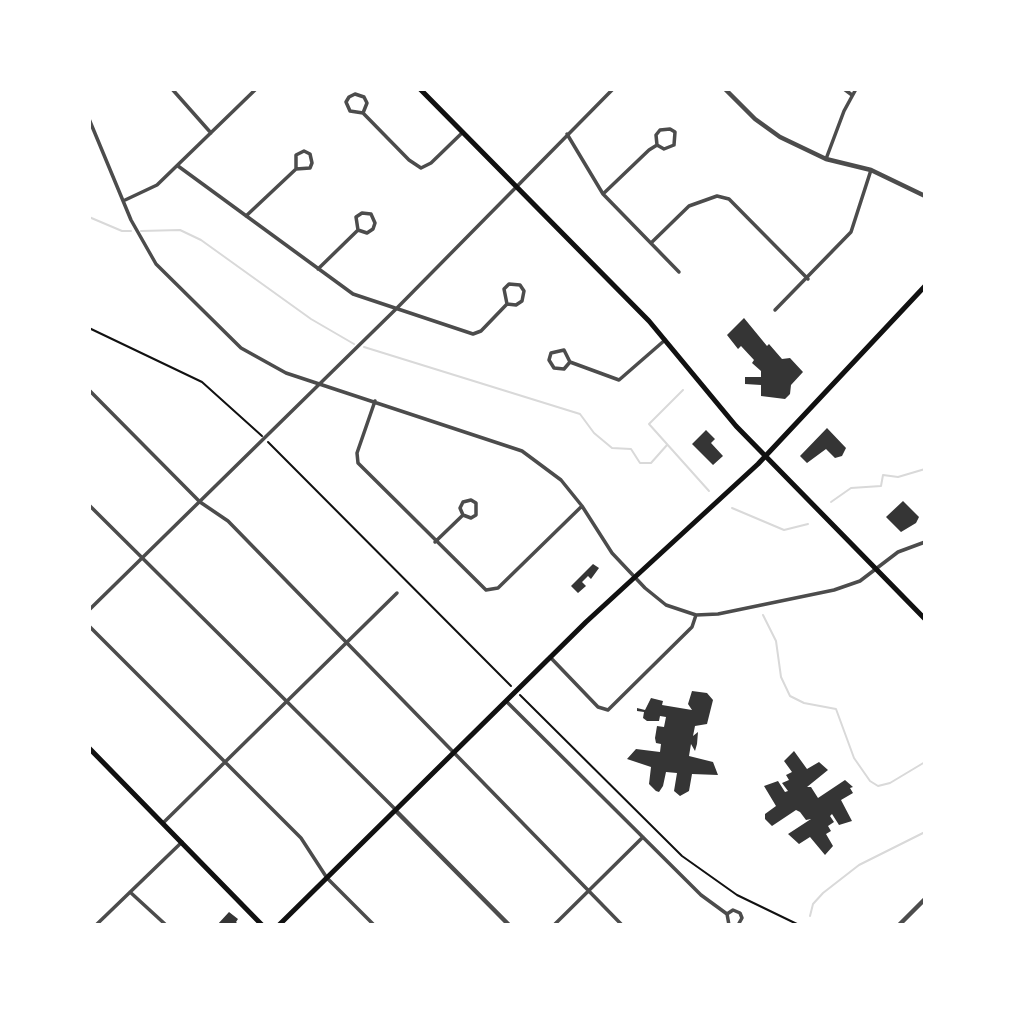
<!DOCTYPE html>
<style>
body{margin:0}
#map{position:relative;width:1014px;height:1014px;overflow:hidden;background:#fff;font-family:Lato,sans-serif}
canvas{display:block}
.frame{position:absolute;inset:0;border:91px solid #fff;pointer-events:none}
</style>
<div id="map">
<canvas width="1014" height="1014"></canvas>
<div class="frame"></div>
</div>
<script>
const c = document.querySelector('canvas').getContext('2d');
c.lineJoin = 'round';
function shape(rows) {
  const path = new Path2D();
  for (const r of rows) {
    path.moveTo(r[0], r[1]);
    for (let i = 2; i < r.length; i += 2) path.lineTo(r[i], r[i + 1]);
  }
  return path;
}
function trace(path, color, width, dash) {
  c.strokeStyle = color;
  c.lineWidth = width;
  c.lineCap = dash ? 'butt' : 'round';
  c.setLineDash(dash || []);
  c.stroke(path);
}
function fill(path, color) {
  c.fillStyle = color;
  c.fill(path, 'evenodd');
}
const stream = shape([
 [89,217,122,231,131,231],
 [141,231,180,230,201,240,311,319,354,344],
 [364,347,580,414,594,433,612,448,631,449,640,463,651,463,667,445],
 [683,390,649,424,709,491],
 [831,502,851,488,881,486,883,475,898,477,925,469],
 [732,508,784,530,808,524],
 [763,615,776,641,781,677,790,696,804,703,836,709,854,758,870,781,878,786,890,783,925,762],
 [810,916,813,904,823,893,859,865,925,832]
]);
const building = shape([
 [744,318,767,346,769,344,782,359,790,358,803,372,791,385,790,394,785,399,761,396,761,385,745,384,745,377,761,377,761,371,752,363,754,360,741,346,738,349,727,335],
 [827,428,846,448,842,456,835,458,826,449,807,463,800,456],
 [706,430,715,439,711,443,723,456,713,465,692,444],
 [903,501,919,517,916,523,901,532,886,517],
 [593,564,599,568,591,579,588,576,582,582,586,586,578,593,571,586],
 [692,691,707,693,713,700,707,724,695,726,693,736,698,732,697,744,695,751,691,744,689,756,713,762,718,775,692,774,689,791,680,796,674,791,677,773,666,772,663,786,659,792,656,791,649,784,651,767,627,759,636,749,660,752,661,744,656,743,655,738,657,726,664,727,666,717,660,716,659,721,647,721,643,718,644,712,637,711,637,708,645,710,651,698,663,701,662,705,692,710,688,704],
 [794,751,807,769,819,762,828,770,807,787,811,787,818,798,845,780,853,787,850,788,853,793,841,800,852,821,839,825,832,814,830,816,834,822,828,826,831,831,826,834,833,846,825,855,810,837,799,844,788,834,811,819,806,820,800,812,796,810,772,826,765,819,765,814,776,806,764,786,778,781,785,792,788,791,782,783,789,780,786,775,792,772,784,761],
 [229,912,238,919,236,922,239,925,217,925]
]);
const path = shape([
 [89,328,202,382,262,436],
 [268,442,511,686],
 [520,695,682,856,737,895,799,925]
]);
const minor = shape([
 [172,89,211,133],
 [844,89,852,95],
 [363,113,367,103,364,97,355,94,349,97,346,102,350,111,363,113,409,160,421,168,431,163,463,132],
 [89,119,131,220,156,264,241,348,286,373,522,451,561,480,582,506,612,553,645,588,666,605,696,615,718,614,834,590,860,581,898,552,925,542],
 [567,134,603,194,679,272],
 [826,159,844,111,856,89],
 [178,166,353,294,473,334,481,331,507,304,516,305,522,301,524,291,520,285,509,284,504,289,507,304],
 [603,194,649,150,657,145,664,149,674,145,675,132,670,129,660,130,656,135,657,145],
 [123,201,157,185,256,89],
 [246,216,296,169,296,155,304,151,310,154,312,163,310,168,296,169],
 [651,243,689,206,717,196,729,199,808,279],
 [318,269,358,230,367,233,373,229,375,223,371,214,362,213,356,217,358,230],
 [775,310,851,232,871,170],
 [570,362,564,369,554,368,549,360,551,353,564,350,570,362,619,380,665,340],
 [89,390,200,502,228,521,622,925],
 [375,401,357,453,358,463,486,590,498,588,582,506],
 [89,505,395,809],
 [435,542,463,515,471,518,476,515,476,503,471,500,463,502,460,508,463,515],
 [89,610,396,309,613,89],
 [89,626,301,838,327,878,374,925],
 [550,657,598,707,608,710,692,627,696,615],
 [506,701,701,895,727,914,729,925],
 [163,823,397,593],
 [130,892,166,925],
 [727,914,733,910,740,913,742,918,738,925],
 [96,925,182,842],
 [554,925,643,837]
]);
const tertiary = shape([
 [725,89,755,119,780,137,826,159,871,170,925,196],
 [396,811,509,925],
 [899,925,925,899]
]);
const secondary = shape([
 [420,89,649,321,736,426,925,619],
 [89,748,262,925],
 [279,925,586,622,758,464,925,286]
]);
trace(stream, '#d9d9d9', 2);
fill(building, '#353535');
trace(path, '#111', 2);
trace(minor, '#4c4c4c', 3.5);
trace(tertiary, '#4c4c4c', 4.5);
trace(secondary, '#111', 5);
</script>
